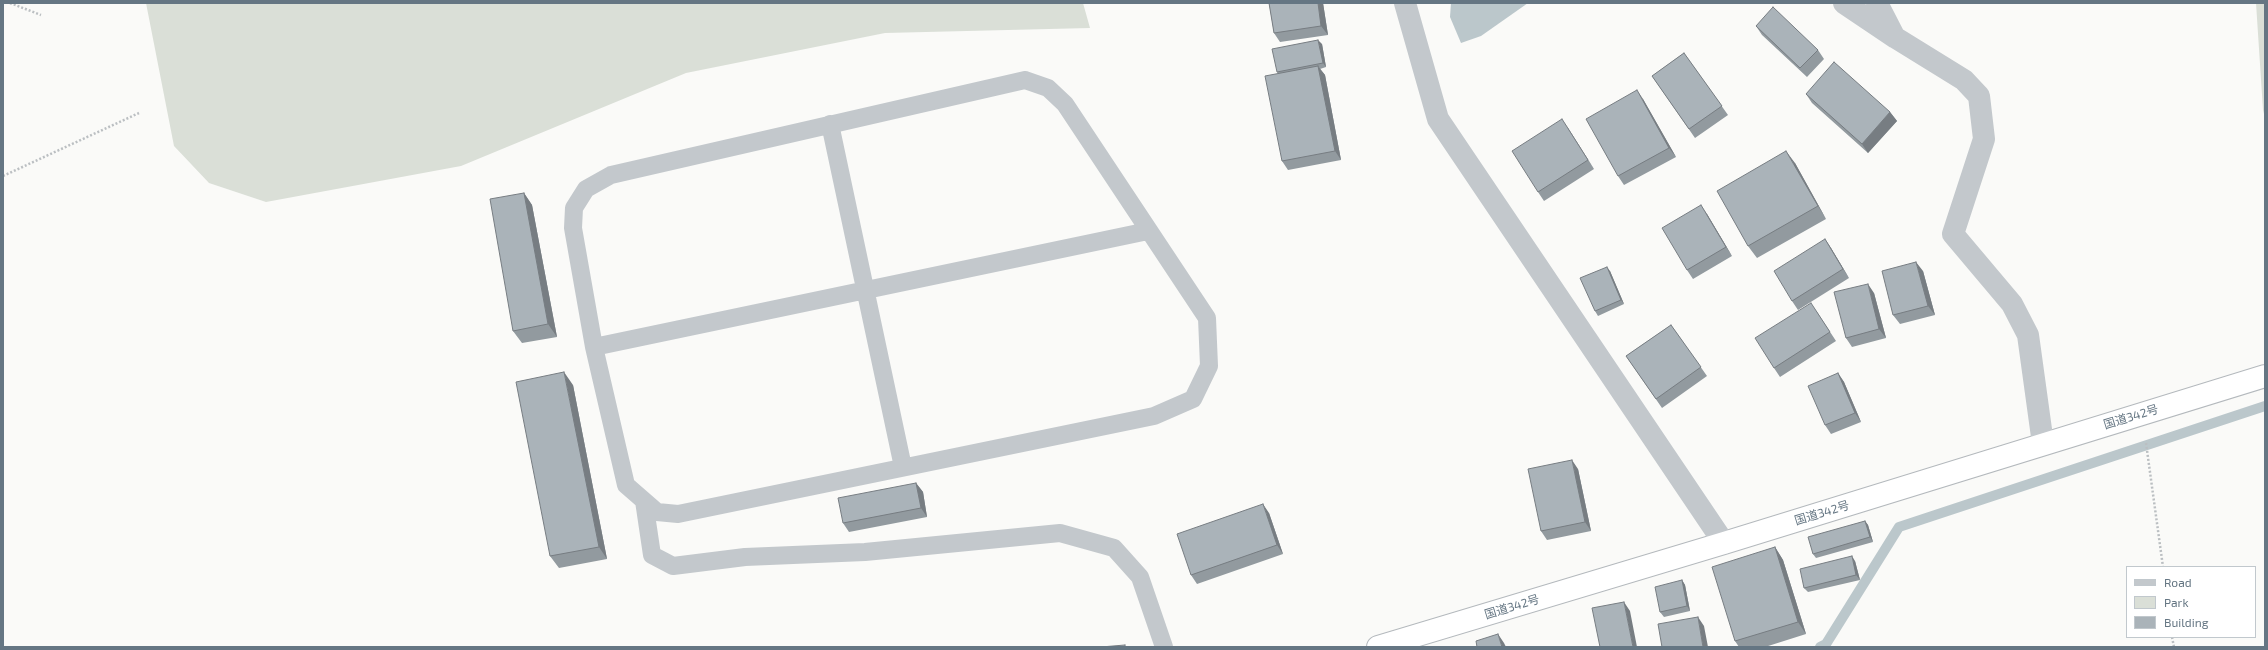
<!DOCTYPE html>
<meta charset="utf-8">
<style>
body{margin:0}
#map{position:relative;width:2268px;height:650px;overflow:hidden;background:#fafaf8;font-family:"Exo 2",sans-serif}
canvas{display:block}
.frame{position:absolute;inset:0;border:4px solid #657683;pointer-events:none}
.legend{position:absolute;left:2126px;top:566px;width:130px;height:72px;box-sizing:border-box;background:#fff;border:1px solid #c1c8cd;margin:0;padding:5px 7px;list-style:none;font-size:12px;color:#657683}
.legend li{display:flex;align-items:center;gap:8px;height:20px}
.legend b{width:20px;border:1px solid #c1c8cd}
</style>
<div id="map">
<canvas width="2268" height="650"></canvas>
<div class="frame"></div>
<ul class="legend">
<li><b style="height:5px;background:#c3c8cc"></b>Road</li>
<li><b style="height:11px;background:#dadfd7"></b>Park</li>
<li><b style="height:11px;background:#aab3b9"></b>Building</li>
</ul>
</div>
<script>
const c = document.querySelector('canvas').getContext('2d');
c.lineJoin = 'round';
function fill(path, color) {
  c.fillStyle = color;
  c.fill(path, 'evenodd');
}
function shape(rows) {
  const path = new Path2D();
  for (const r of rows) {
    path.moveTo(r[0], r[1]);
    for (let i = 2; i < r.length; i += 2) path.lineTo(r[i], r[i + 1]);
  }
  return path;
}
function trace(path, color, width, dash) {
  c.strokeStyle = color;
  c.lineWidth = width;
  c.lineCap = dash ? 'butt' : 'round';
  c.setLineDash(dash || []);
  c.stroke(path);
}
function label(font, color, halo, rows, align = 'center') {
  c.font = font + ' "Exo 2","Noto Sans JP",sans-serif';
  c.lineWidth = 4;
  c.setLineDash([]);
  c.textBaseline = 'middle';
  c.strokeStyle = halo;
  c.fillStyle = color;
  for (const [text, x, y, turn = 0] of rows) {
    c.save();
    c.translate(x, y);
    c.rotate((+turn || 0) * Math.PI / 180);
    c.textAlign = isNaN(turn) ? turn : align;
    if (halo) c.strokeText(text, 0, 0);
    c.fillText(text, 0, 0);
    c.restore();
  }
}
const green = shape([
 [146,3,1083,3,1090,28,885,33,686,73,461,166,266,202,209,183,174,146],
 [2256,3,2265,3,2265,118,2263,110]
]);
const water = shape([
 [1451,3,1528,3,1481,36,1461,43,1450,17]
]);
const stream = shape([
 [1820,647,1826,644,1899,527,2265,406]
]);
const path = shape([
 [10,3,41,15],
 [3,176,139,113],
 [2146,443,2163,567],
 [2172,637,2174,647]
]);
const service = shape([
 [1025,80,1048,88,1065,104,1207,318,1209,366,1193,399,1154,416,678,514,657,512,626,485,594,347,573,228,574,208,586,189,611,175,1025,80],
 [830,124,903,467],
 [594,347,1148,231],
 [644,501,652,555,673,566,745,557,865,552,1060,533,1114,548,1140,577,1164,647]
]);
const minor = shape([
 [1405,3,1438,119,1724,543],
 [1844,3,1896,38,1964,80,1979,96,1984,139,1953,234,2012,304,2028,335,2043,444],
 [1877,3,1894,36]
]);
const trunk = shape([
 [1378,647,1724,543,2265,376]
]);
const wall = shape([
 [1269,3,1323,3,1328,35,1280,42,1274,33],
 [1756,26,1818,50,1824,59,1807,77,1762,35],
 [1322,44,1326,67,1320,69,1325,75,1341,160,1288,170,1282,161,1278,74,1277,72],
 [1684,53,1728,115,1695,138,1652,76],
 [1806,94,1890,112,1897,121,1868,153,1812,103],
 [1643,99,1676,157,1624,185,1618,176],
 [1568,128,1594,169,1544,201,1538,192],
 [1795,163,1826,219,1757,258,1748,246],
 [524,193,532,205,557,337,522,343,513,331],
 [1707,214,1732,256,1693,279,1687,270],
 [1825,239,1831,248,1849,278,1798,310,1792,301],
 [1610,271,1624,304,1598,316,1595,311],
 [1923,271,1935,315,1900,324,1893,315],
 [1874,293,1886,338,1852,347,1846,338],
 [1817,312,1836,341,1780,377,1774,368],
 [1671,325,1707,376,1662,408,1626,356],
 [1838,373,1844,382,1861,422,1831,434,1825,425],
 [573,385,607,559,559,568,550,556],
 [1578,469,1591,531,1547,540,1541,531],
 [916,483,923,492,927,517,849,532,843,523],
 [1269,513,1283,554,1197,584,1191,575],
 [1865,521,1868,525,1873,542,1816,558,1813,554],
 [1775,547,1783,560,1806,634,1765,647,1739,647,1735,641],
 [1855,561,1860,580,1808,592,1804,588],
 [1682,580,1685,585,1690,611,1664,617,1660,612]
]);
const shadedWall = shape([
 [1318,3,1323,3,1328,35,1321,26],
 [1318,40,1322,44,1326,67,1323,63],
 [1318,66,1325,75,1341,160,1335,151],
 [1637,90,1643,99,1676,157,1669,148],
 [1890,112,1897,121,1868,153,1862,144],
 [1562,119,1568,128,1594,169,1588,160],
 [1786,151,1795,163,1826,219,1818,206],
 [524,193,532,205,557,337,548,324],
 [1701,205,1707,214,1732,256,1726,247],
 [1825,239,1831,248,1849,278,1843,269],
 [1916,262,1923,271,1935,315,1928,306],
 [1607,267,1610,271,1624,304,1621,300],
 [1868,284,1874,293,1886,338,1879,329],
 [564,372,573,385,607,559,599,547],
 [1838,373,1844,382,1861,422,1855,413],
 [1572,460,1578,469,1591,531,1585,522],
 [916,483,923,492,927,517,921,508],
 [1263,504,1269,513,1283,554,1277,545],
 [1865,521,1868,525,1873,542,1870,537],
 [1775,547,1783,560,1806,634,1798,622],
 [1852,556,1855,561,1860,580,1856,575],
 [1682,580,1685,585,1690,611,1687,606],
 [1624,602,1630,611,1637,647,1633,647],
 [1698,617,1704,626,1708,647,1703,647],
 [1498,634,1504,643,1506,647,1502,647]
]);
const building = shape([
 [1269,3,1318,3,1321,26,1274,33,1269,3],
 [1773,7,1818,50,1800,68,1756,26,1773,7],
 [1318,40,1323,63,1277,72,1272,49,1318,40],
 [1684,53,1722,106,1689,129,1652,76,1684,53],
 [1834,62,1890,112,1862,144,1806,94,1834,62],
 [1318,66,1335,151,1282,161,1265,76,1318,66],
 [1637,90,1669,148,1618,176,1586,119,1637,90],
 [1562,119,1588,160,1538,192,1512,151,1562,119],
 [1786,151,1818,206,1748,246,1717,191,1786,151],
 [524,193,548,324,513,331,490,199,524,193],
 [1701,205,1726,247,1687,270,1662,228,1701,205],
 [1825,239,1843,269,1792,301,1774,271,1825,239],
 [1916,262,1928,306,1893,315,1882,271,1916,262],
 [1607,267,1621,300,1595,311,1580,278,1607,267],
 [1868,284,1879,329,1846,338,1834,292,1868,284],
 [1811,303,1830,332,1774,368,1755,338,1811,303],
 [1671,325,1701,367,1656,399,1626,356,1671,325],
 [564,372,599,547,550,556,516,382,564,372],
 [1838,373,1855,413,1825,425,1808,386,1838,373],
 [1572,460,1585,522,1541,531,1528,469,1572,460],
 [916,483,921,508,843,523,838,498,916,483],
 [1263,504,1277,545,1191,575,1177,534,1263,504],
 [1865,521,1870,537,1813,554,1808,537,1865,521],
 [1775,547,1798,622,1735,641,1712,567,1775,547],
 [1852,556,1856,575,1804,588,1800,569,1852,556],
 [1682,580,1687,606,1660,612,1655,587,1682,580],
 [1624,602,1633,647,1600,647,1592,608,1624,602],
 [1698,617,1703,647,1662,647,1658,624,1698,617],
 [1498,634,1502,647,1477,647,1476,641,1498,634],
 [1125,645,1125,647,1101,647,1125,645]
]);
const streetNames = [
 ["国道342号",2131,417,-17],
 ["国道342号",1822,513,-17],
 ["国道342号",1512,607,-17]
];
fill(green, '#dadfd7');
fill(water, '#bbc7cb');
trace(stream, '#bbc7cb', 10);
trace(trunk, '#b4b9bd', 24);
trace(path, '#bbbfc2', 2.5, [2, 2]);
trace(service, '#c3c8cc', 18);
trace(minor, '#c3c8cc', 22);
trace(trunk, '#fff', 22);
fill(wall, '#929a9f');
fill(shadedWall, '#777d82');
fill(building, '#aab3b9');
trace(building, '#777d82', 1);
label('12px', '#657683', '#fff', streetNames);
</script>
